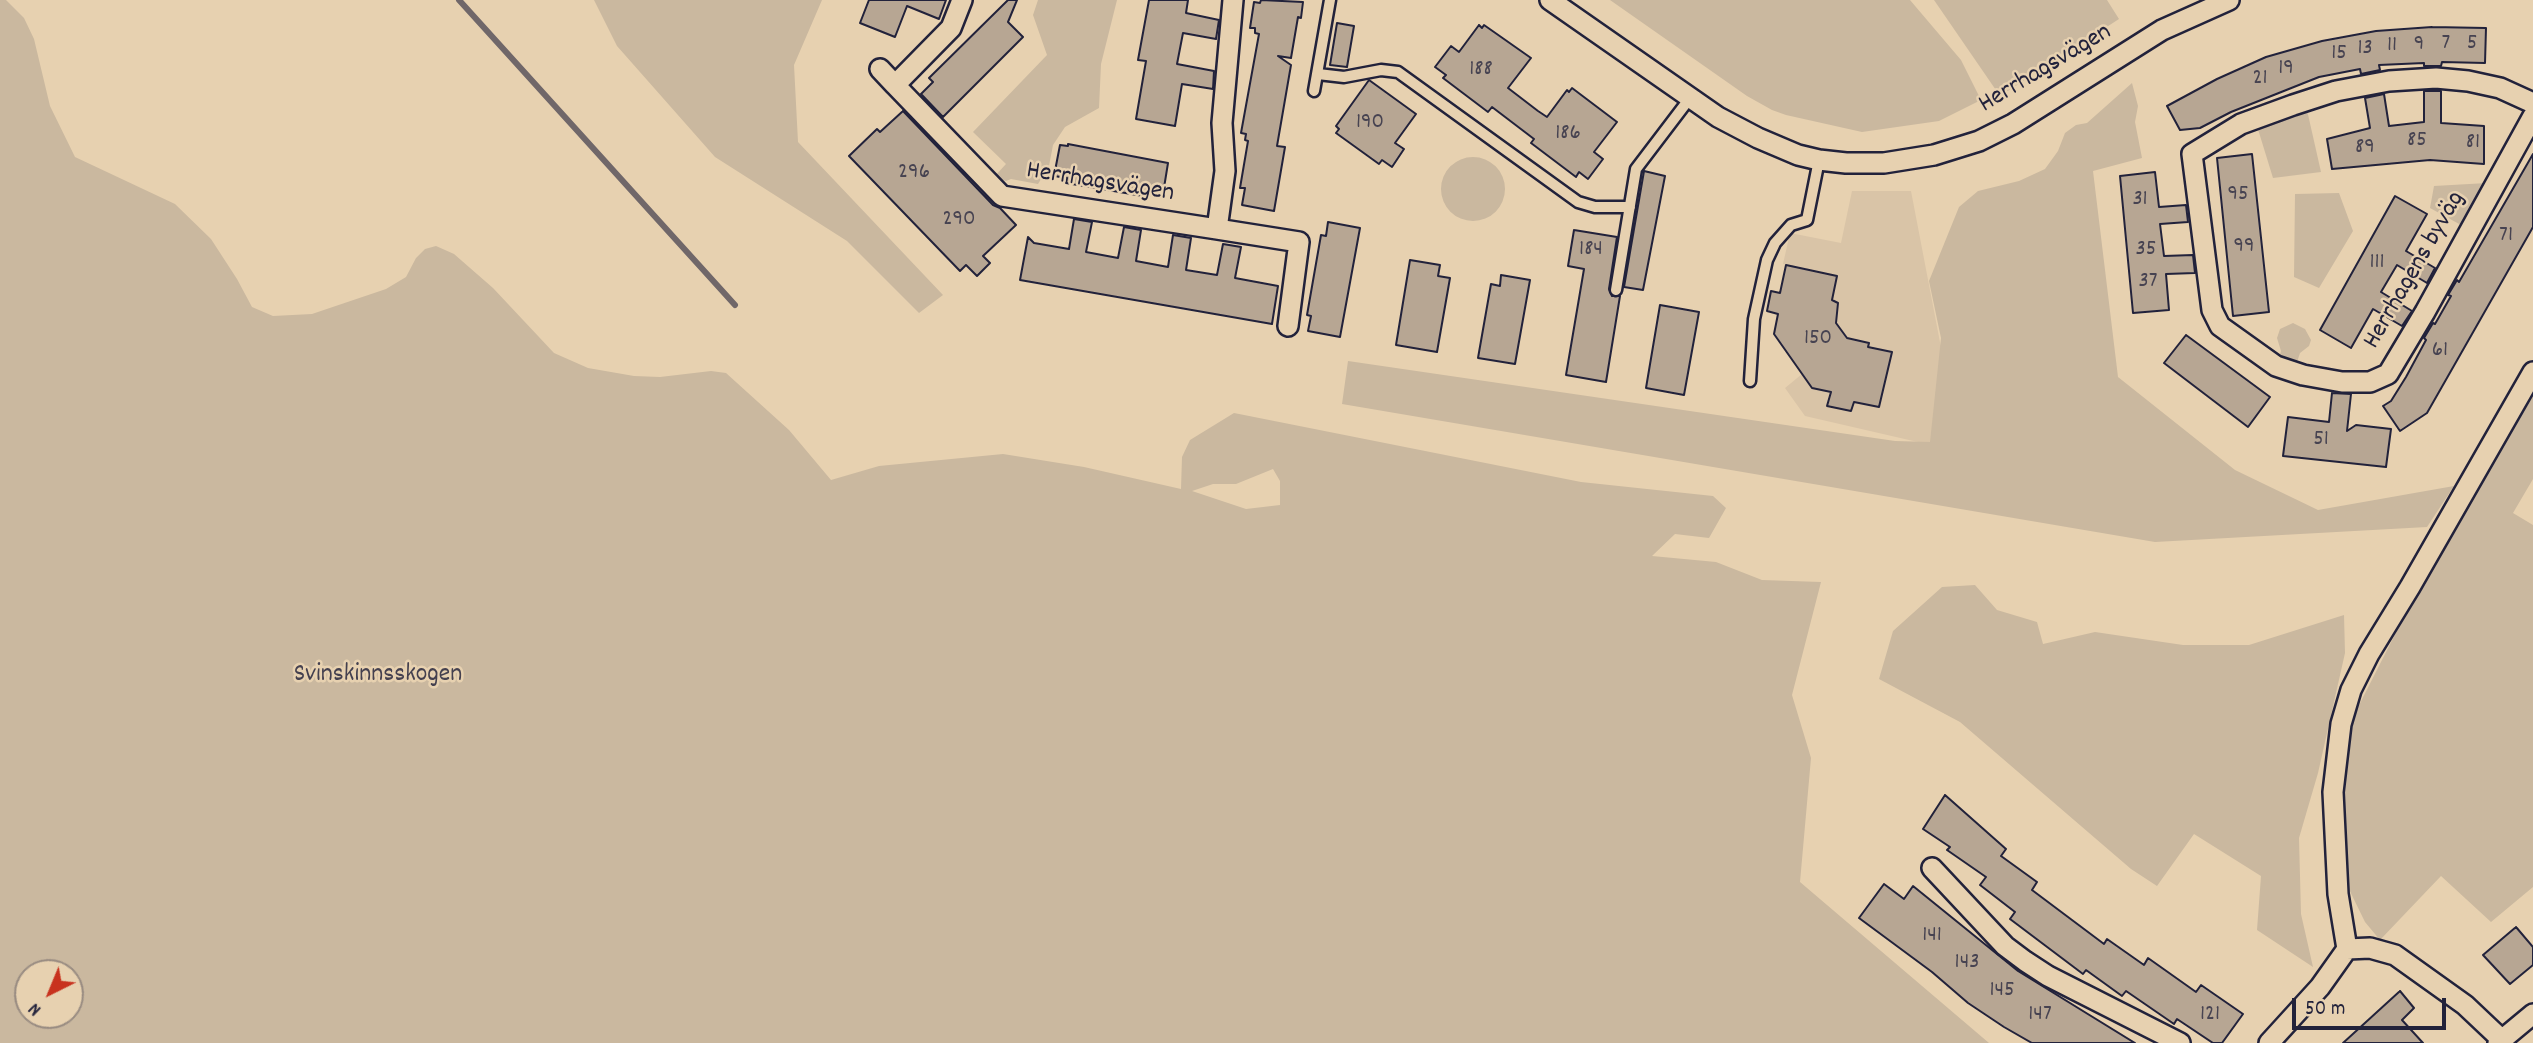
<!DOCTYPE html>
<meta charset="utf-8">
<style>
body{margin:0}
#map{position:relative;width:2533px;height:1043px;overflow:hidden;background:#e7d1b0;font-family:Dekko,sans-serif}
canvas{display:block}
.north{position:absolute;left:14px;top:959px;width:70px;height:70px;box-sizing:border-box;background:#e7d1b0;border:2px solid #988b81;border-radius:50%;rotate:223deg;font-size:19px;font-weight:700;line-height:28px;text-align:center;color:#22223b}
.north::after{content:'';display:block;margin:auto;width:24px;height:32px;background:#c8321e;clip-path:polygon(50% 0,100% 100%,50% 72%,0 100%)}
.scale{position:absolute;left:2292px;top:998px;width:154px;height:32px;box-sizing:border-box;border:4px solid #22223b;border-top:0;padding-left:9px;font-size:21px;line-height:24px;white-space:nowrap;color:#22223b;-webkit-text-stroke:5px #e7d1b0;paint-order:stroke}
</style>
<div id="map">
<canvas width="2533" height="1043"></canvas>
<div class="north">N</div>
<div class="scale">50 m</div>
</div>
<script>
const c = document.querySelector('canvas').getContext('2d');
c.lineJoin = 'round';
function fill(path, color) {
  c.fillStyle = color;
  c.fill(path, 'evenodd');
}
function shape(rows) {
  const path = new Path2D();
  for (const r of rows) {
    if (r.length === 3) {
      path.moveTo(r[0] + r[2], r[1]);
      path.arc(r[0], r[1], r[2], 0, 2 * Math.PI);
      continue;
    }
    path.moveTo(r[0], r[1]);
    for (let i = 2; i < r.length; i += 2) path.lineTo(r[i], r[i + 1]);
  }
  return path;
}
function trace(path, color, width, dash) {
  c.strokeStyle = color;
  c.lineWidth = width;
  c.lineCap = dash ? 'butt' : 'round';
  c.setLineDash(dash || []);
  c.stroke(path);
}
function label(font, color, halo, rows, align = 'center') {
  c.font = font + ' Dekko,sans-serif';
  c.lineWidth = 5;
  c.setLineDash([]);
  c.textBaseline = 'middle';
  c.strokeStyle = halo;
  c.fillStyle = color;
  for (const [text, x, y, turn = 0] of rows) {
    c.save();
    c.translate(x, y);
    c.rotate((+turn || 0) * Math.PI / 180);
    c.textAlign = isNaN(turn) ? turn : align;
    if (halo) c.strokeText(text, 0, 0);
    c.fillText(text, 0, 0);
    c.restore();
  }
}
const built = shape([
 [1852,191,1911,191,1961,452,1805,416,1785,388,1802,374,1812,388,1830,392,1828,402,1851,411,1854,402,1879,407,1891,352,1868,347,1869,343,1847,338,1836,323,1838,303,1832,300,1837,276,1783,264,1790,233,1841,243]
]);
const green = shape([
 [0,0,6,0,24,18,34,39,50,106,75,157,175,204,211,239,237,279,252,307,273,316,312,314,386,289,406,277,416,258,425,249,436,246,454,254,493,288,554,353,588,368,634,376,660,377,711,371,726,373,789,430,831,480,879,466,1003,454,1084,467,1181,489,1182,457,1190,440,1234,413,1581,482,1713,496,1726,508,1709,538,1675,534,1652,556,1716,562,1762,580,1821,582,1792,695,1811,758,1800,882,1989,1043,0,1043],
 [1273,469,1280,481,1280,505,1246,509,1192,491,1213,484,1236,484],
 [28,973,70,973,70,1015,28,1015],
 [594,0,822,0,794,65,798,142,943,295,919,313,847,241,715,157,617,46],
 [1038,0,1117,0,1101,64,1099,108,1065,127,1053,145,1049,166,1038,184,1011,179,1006,181,994,177,1006,164,973,132,1047,55,1033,15],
 [1610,0,1910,0,1961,60,1981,100,1939,121,1862,132,1786,115,1772,110,1747,96],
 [1934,0,2107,0,2119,19,2000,96],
 [2132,83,2138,106,2135,122,2142,158,2093,171,2118,377,2235,470,2318,510,2454,486,2427,527,2155,542,1342,404,1348,361,1895,441,1930,442,1941,338,1929,281,1959,207,1978,191,2019,181,2045,169,2058,151,2065,133,2076,125,2087,123],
 [2307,110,2321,172,2273,178,2257,126],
 [1473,189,32],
 [2487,183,2461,225,2430,208,2434,186],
 [2339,193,2353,231,2319,288,2294,277,2295,194],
 [2293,323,2305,329,2311,340,2309,346,2300,353,2296,365,2279,359,2281,351,2277,338,2280,329],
 [2533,396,2533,479,2513,513,2533,525,2533,887,2491,922,2441,876,2380,940,2365,922,2345,881,2343,785,2353,717,2413,599],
 [1975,585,1997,610,2037,622,2043,644,2095,632,2183,645,2249,645,2344,615,2345,653,2318,773,2299,838,2301,914,2313,967,2257,930,2261,876,2194,834,2157,886,2131,869,1960,722,1879,679,1893,631,1942,587]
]);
const stream = shape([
 [459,0,735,305]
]);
const building = shape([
 [869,0,946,0,939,19,907,6,895,37,860,23,869,0],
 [1008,0,1017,0,1008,22,1023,37,943,117,921,94,933,82,929,78,1008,0],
 [1149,0,1188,0,1186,13,1219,20,1216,39,1183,33,1177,64,1214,71,1213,89,1182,84,1175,126,1136,119,1146,61,1138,60,1149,0],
 [1261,0,1303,2,1301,18,1298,17,1291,58,1278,56,1291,65,1277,146,1285,147,1274,211,1242,205,1245,188,1240,188,1248,141,1245,140,1246,134,1241,133,1259,34,1255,33,1255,28,1250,28,1254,2,1260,3,1261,0],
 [1337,23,1354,26,1347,67,1330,65,1337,23],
 [1479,25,1482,28,1484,25,1531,58,1508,88,1538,111,1547,117,1567,90,1569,92,1572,88,1617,122,1594,152,1603,159,1588,179,1579,172,1576,177,1531,143,1534,139,1492,107,1488,112,1443,78,1446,75,1435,67,1451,46,1459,52,1479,25],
 [2432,27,2486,28,2485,63,2442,62,2441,66,2424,66,2424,63,2379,65,2380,70,2361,74,2360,69,2319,77,2231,112,2200,128,2180,130,2167,106,2217,79,2266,57,2322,41,2376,31,2432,27],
 [1369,80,1416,114,1395,143,1404,149,1392,167,1382,160,1379,164,1336,133,1339,129,1336,126,1369,80],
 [2424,91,2441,91,2441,123,2484,126,2484,164,2430,160,2332,169,2327,139,2370,128,2365,98,2384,94,2389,126,2424,122,2424,91],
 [903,111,993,205,1000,208,1016,225,983,256,990,263,977,276,966,265,960,271,849,156,877,129,880,132,903,111],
 [1068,144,1168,163,1163,194,1150,192,1149,197,1066,183,1067,178,1054,176,1060,145,1068,146,1068,144],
 [2252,154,2269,312,2233,316,2217,158,2252,154],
 [2533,154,2533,227,2427,413,2400,431,2383,406,2391,401,2406,377,2426,340,2424,338,2433,323,2435,324,2451,296,2448,295,2457,280,2459,282,2533,154],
 [1644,171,1665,176,1643,290,1624,287,1644,171],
 [2155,172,2159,207,2186,205,2188,222,2160,224,2164,256,2193,255,2195,273,2166,274,2169,310,2133,313,2120,176,2155,172],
 [2395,196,2427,214,2406,251,2435,268,2427,283,2397,265,2381,292,2412,311,2402,326,2373,309,2351,348,2320,330,2395,196],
 [1074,219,1092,222,1086,252,1118,258,1124,227,1141,230,1136,261,1168,267,1173,235,1191,238,1186,270,1217,275,1223,244,1241,247,1235,278,1278,286,1272,324,1020,280,1028,237,1034,243,1069,249,1074,219],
 [1328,222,1360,228,1340,337,1308,331,1311,316,1307,315,1321,235,1326,236,1328,222],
 [1574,230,1617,237,1609,289,1612,296,1620,296,1606,382,1566,375,1584,269,1568,266,1574,230],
 [1410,260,1440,265,1438,276,1450,278,1437,352,1396,345,1410,260],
 [1786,265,1837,276,1832,300,1838,303,1836,323,1847,338,1869,343,1868,347,1892,352,1879,407,1854,402,1851,411,1827,406,1831,392,1812,388,1774,334,1778,314,1767,311,1771,291,1780,293,1786,265],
 [1501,275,1530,280,1515,364,1478,358,1491,284,1500,286,1501,275],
 [1660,305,1699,312,1684,395,1646,388,1660,305],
 [2186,335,2270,397,2248,427,2164,363,2186,335],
 [2332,393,2351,394,2347,431,2356,425,2391,429,2386,467,2283,456,2288,417,2329,422,2332,393],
 [1945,795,2006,849,2001,856,2037,882,2032,890,2104,944,2107,939,2144,965,2148,958,2196,992,2201,985,2243,1014,2222,1043,2213,1043,2177,1019,2174,1024,2126,991,2122,996,2086,970,2083,974,2010,919,2015,912,1980,885,1986,877,1947,850,1950,847,1923,829,1945,795],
 [1884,884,1904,899,1913,886,2018,971,2135,1043,2032,1043,2004,1027,1968,1003,1932,972,1859,918,1884,884],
 [2516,927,2533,947,2533,965,2510,984,2483,955,2516,927],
 [2400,991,2414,1008,2402,1020,2423,1043,2343,1043,2400,991]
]);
const lane = shape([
 [1318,74,1344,77,1381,70,1398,72,1578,202,1595,207,1630,207],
 [1314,91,1330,0],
 [1616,290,1636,169,1690,98],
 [1750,381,1754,319,1767,260,1775,243,1791,225,1807,220,1819,160]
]);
const street = shape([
 [962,0,951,28,895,85,1002,196,1217,229,1225,171,1222,123,1233,0],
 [1550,0,1718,117,1758,138,1798,155,1819,160,1846,163,1884,163,1934,155,1979,141,2013,124,2162,30,2229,0],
 [880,69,895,85],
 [2533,103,2500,88,2468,81,2436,78,2389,81,2336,91,2293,105,2241,124,2192,154,2212,310,2220,326,2276,366,2303,375,2342,382,2370,382,2388,374,2425,312,2533,116],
 [1217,229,1299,242,1288,326],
 [1932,868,2005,946,2025,961,2048,976,2180,1043],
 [2347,949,2370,948,2395,955,2465,1005,2502,1040],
 [2269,1043,2320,987,2347,949,2338,894,2333,792,2341,724,2351,690,2369,654,2410,587,2533,372],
 [2498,1043,2533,1014]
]);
const numberNames = [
 ["7",2446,45],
 ["5",2472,45],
 ["9",2419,46],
 ["11",2392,47],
 ["13",2365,50],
 ["15",2339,55],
 ["19",2286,70],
 ["188",1481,71],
 ["21",2260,80],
 ["190",1370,124],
 ["186",1568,135],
 ["85",2417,142],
 ["81",2473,144],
 ["89",2365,149],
 ["296",914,174],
 ["95",2238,196],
 ["31",2140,201],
 ["290",959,221],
 ["71",2506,237],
 ["99",2244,248],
 ["184",1591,251],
 ["35",2146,251],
 ["111",2377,264],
 ["37",2148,283],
 ["150",1818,340],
 ["61",2440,352],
 ["51",2321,441],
 ["141",1932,937],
 ["143",1967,964],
 ["145",2002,992],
 ["147",2040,1016],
 ["121",2210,1016]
];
const streetNames = [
 ["Herrhagsvägen",2046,70,-31],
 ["Herrhagsvägen",1100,184,9],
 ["Herrhagens byväg",2416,271,-60]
];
const parkNames = [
 ["Svinskinnsskogen",378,676]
];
fill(built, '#d9c4a7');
fill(green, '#cab89f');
trace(stream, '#706769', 6);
fill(building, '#b7a693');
trace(building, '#22223b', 2);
trace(lane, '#22223b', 15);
trace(street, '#22223b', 24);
trace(lane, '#e7d1b0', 10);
trace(street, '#e7d1b0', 19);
label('23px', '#474351', null, numberNames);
label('26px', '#22223b', '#e7d1b0', streetNames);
label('26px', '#44404f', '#e7d1b0', parkNames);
</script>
